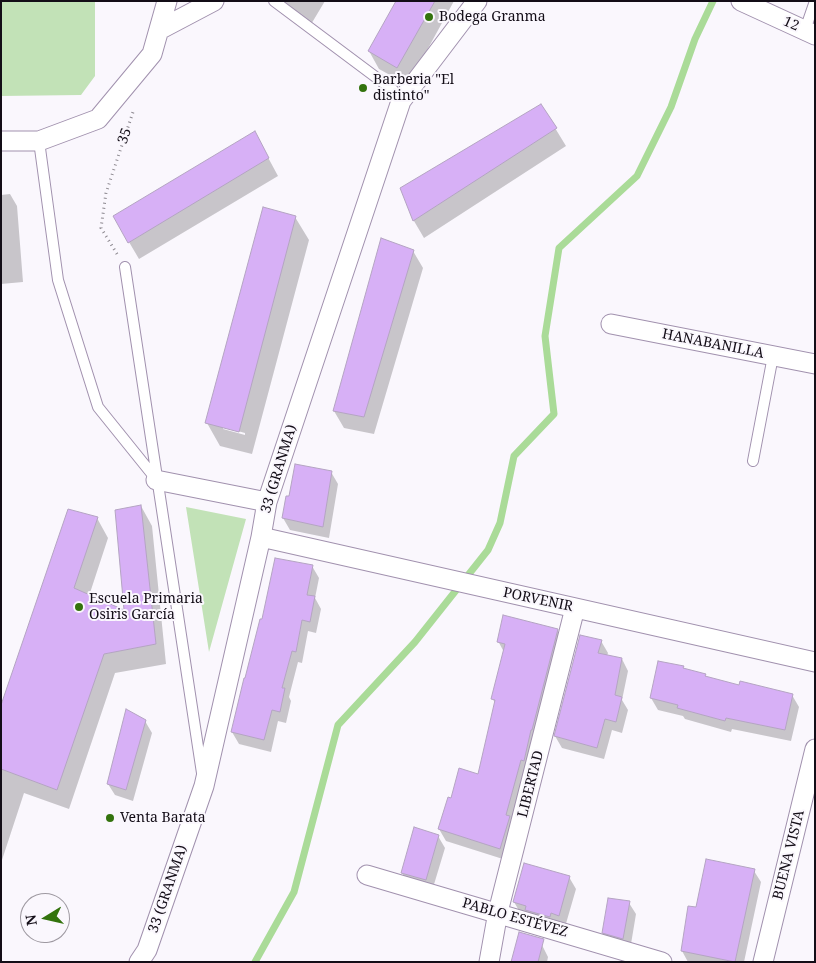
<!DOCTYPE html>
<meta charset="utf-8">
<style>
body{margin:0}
#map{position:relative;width:816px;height:963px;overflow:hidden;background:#faf7fd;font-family:"Noto Serif",serif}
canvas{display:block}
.frame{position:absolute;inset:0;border:2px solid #130d17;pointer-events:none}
.north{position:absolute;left:20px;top:893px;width:50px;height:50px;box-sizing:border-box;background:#faf7fd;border:1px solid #9e99a1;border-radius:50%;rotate:261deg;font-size:14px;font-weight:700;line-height:20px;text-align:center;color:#130d17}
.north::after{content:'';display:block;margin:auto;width:18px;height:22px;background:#33730d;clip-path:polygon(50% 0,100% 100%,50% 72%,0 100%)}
</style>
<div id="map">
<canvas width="816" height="963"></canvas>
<div class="frame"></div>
<div class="north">N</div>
</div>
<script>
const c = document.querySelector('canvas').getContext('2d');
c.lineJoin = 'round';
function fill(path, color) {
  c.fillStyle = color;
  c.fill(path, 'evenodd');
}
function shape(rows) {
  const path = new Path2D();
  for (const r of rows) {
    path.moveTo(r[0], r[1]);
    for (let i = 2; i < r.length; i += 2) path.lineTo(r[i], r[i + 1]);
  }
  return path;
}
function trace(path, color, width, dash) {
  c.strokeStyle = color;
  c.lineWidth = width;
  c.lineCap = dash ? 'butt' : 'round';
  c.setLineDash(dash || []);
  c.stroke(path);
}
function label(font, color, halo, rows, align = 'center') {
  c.font = font + ' "Noto Serif",serif';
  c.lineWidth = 4;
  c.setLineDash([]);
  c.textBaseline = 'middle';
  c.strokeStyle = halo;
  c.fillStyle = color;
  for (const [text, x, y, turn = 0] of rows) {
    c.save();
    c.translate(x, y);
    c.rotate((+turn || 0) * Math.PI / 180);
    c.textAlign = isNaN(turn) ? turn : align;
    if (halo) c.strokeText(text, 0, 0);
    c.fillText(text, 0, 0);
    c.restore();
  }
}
const green = shape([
 [1,1,95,1,95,76,81,95,1,96],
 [186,507,246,519,209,652]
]);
const shadow = shape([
 [275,1,325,1,310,26],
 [397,1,454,1,408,85,379,69,369,51],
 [541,105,566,146,424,238,414,221,401,189],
 [264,150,278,176,139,259,129,242],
 [10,194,17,206,23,282,1,284,1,195],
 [295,217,309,240,252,454,220,446,207,423],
 [223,427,245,433,245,435,223,429],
 [413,251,423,268,374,434,344,428,334,411],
 [331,472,338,484,329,538,290,530,283,518],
 [141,506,152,526,166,664,115,673,69,809,24,793,1,863,1,709,97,518,108,538,89,596,126,612],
 [312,566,319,578,315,598,321,609,316,633,308,631,302,663,298,662,289,697,291,701,286,723,278,721,271,752,239,744,232,732],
 [557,630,564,642,506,860,446,841,439,829,452,799,479,775,495,704,493,699,504,652,498,641],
 [601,641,608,653,607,656,622,659,628,671,622,700,628,710,622,733,612,730,604,759,562,748,555,736],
 [683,667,684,670,705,675,707,678,740,687,792,695,799,707,791,741,732,729,731,732,685,719,683,716,658,710,651,698],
 [145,721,152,733,133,801,115,795,108,784],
 [438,836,445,848,432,891,409,884,402,873],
 [754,871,761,882,744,962,688,962,682,951,696,909],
 [569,877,576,889,565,927,521,914,514,902],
 [629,903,636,914,630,950,610,944,603,932],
 [542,945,548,957,547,962,511,962]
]);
const stream = shape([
 [255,962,294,892,338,725,415,642,488,550,500,523,514,456,554,414,545,336,559,248,637,176,671,107,695,39,713,1]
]);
const building = shape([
 [396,1,435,1,397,68,368,51,396,1],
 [541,104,557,128,413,221,400,188,541,104],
 [255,131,269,158,128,243,113,216,255,131],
 [263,207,296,216,239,432,205,423,263,207],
 [381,238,414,250,364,417,333,411,381,238],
 [295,464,332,471,323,527,282,518,286,496,289,496,295,464],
 [141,505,156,644,104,654,57,790,1,769,1,705,68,509,98,517,74,588,124,610,115,510,141,505],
 [275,558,313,565,307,595,315,596,310,622,302,620,296,652,292,651,282,688,285,688,280,712,272,710,264,740,231,732,244,678,245,678,260,619,262,619,275,558],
 [503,615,558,629,532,730,531,730,524,761,521,760,506,815,510,816,500,849,438,829,448,797,451,798,459,768,478,774,495,700,491,699,505,644,497,642,503,615],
 [580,635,602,640,598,653,622,658,615,695,622,697,616,722,605,719,597,748,554,736,580,635],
 [658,661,684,666,683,668,706,674,705,676,739,685,740,681,793,694,785,730,726,718,725,721,677,708,678,705,650,698,658,661],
 [126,709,146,720,126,790,107,784,126,709],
 [414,827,439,835,426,880,401,873,414,827],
 [706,859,755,869,735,962,681,951,688,906,696,907,706,859],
 [524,863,570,876,559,916,551,913,550,917,525,910,526,906,513,902,524,863],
 [608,898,630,901,623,939,602,933,608,898],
 [519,932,544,939,538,962,511,962,519,932]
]);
const path = shape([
 [117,254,101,228,106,193,134,109]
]);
const service = shape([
 [274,1,393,90,401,101],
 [805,30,815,1],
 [39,141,58,280,98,407,156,479],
 [125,267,202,773],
 [753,461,773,356]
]);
const minor = shape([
 [741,1,815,35],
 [159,30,214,1],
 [1,141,39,141,98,119,152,54,167,1],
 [611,324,815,364],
 [156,480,267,502],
 [261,537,815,662],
 [367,875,662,962],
 [139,962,147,950,204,786,261,537,267,502,401,101,477,1],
 [489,962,498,912,575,608],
 [763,962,815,749]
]);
const markers = [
 [429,17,5,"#33730d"],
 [363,88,5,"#33730d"],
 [79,607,5,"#33730d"],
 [110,818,5,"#33730d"]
];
const poiNames = [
 ["Bodega Granma",439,17],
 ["Barberia \"El",373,80],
 ["distinto\"",373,96],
 ["Escuela Primaria",89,599],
 ["Osiris García",89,615],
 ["Venta Barata",120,818]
];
const streetNames = [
 ["12",791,24,24],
 ["35",125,136,-72],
 ["HANABANILLA",713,344,11],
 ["33 (GRANMA)",279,469,-73],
 ["PORVENIR",538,600,12],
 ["LIBERTAD",531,784,-76],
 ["BUENA VISTA",789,855,-76],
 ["33 (GRANMA)",168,889,-71],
 ["PABLO ESTÉVEZ",515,918,16]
];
fill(green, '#c2e2b7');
fill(shadow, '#0003');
trace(stream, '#aadb98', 7);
fill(building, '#d7b0f6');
trace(building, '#b4a4c2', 1);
trace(service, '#a191ae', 12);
trace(minor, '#a191ae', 21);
trace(path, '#8c888f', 3, [1, 4]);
trace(service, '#fff', 10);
trace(minor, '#fff', 19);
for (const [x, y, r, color] of markers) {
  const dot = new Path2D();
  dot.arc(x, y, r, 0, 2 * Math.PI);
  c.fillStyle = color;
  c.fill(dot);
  trace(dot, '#faf7fd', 2);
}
label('14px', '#130d17', '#faf7fd', poiNames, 'left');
label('14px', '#130d17', '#faf7fd', streetNames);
</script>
